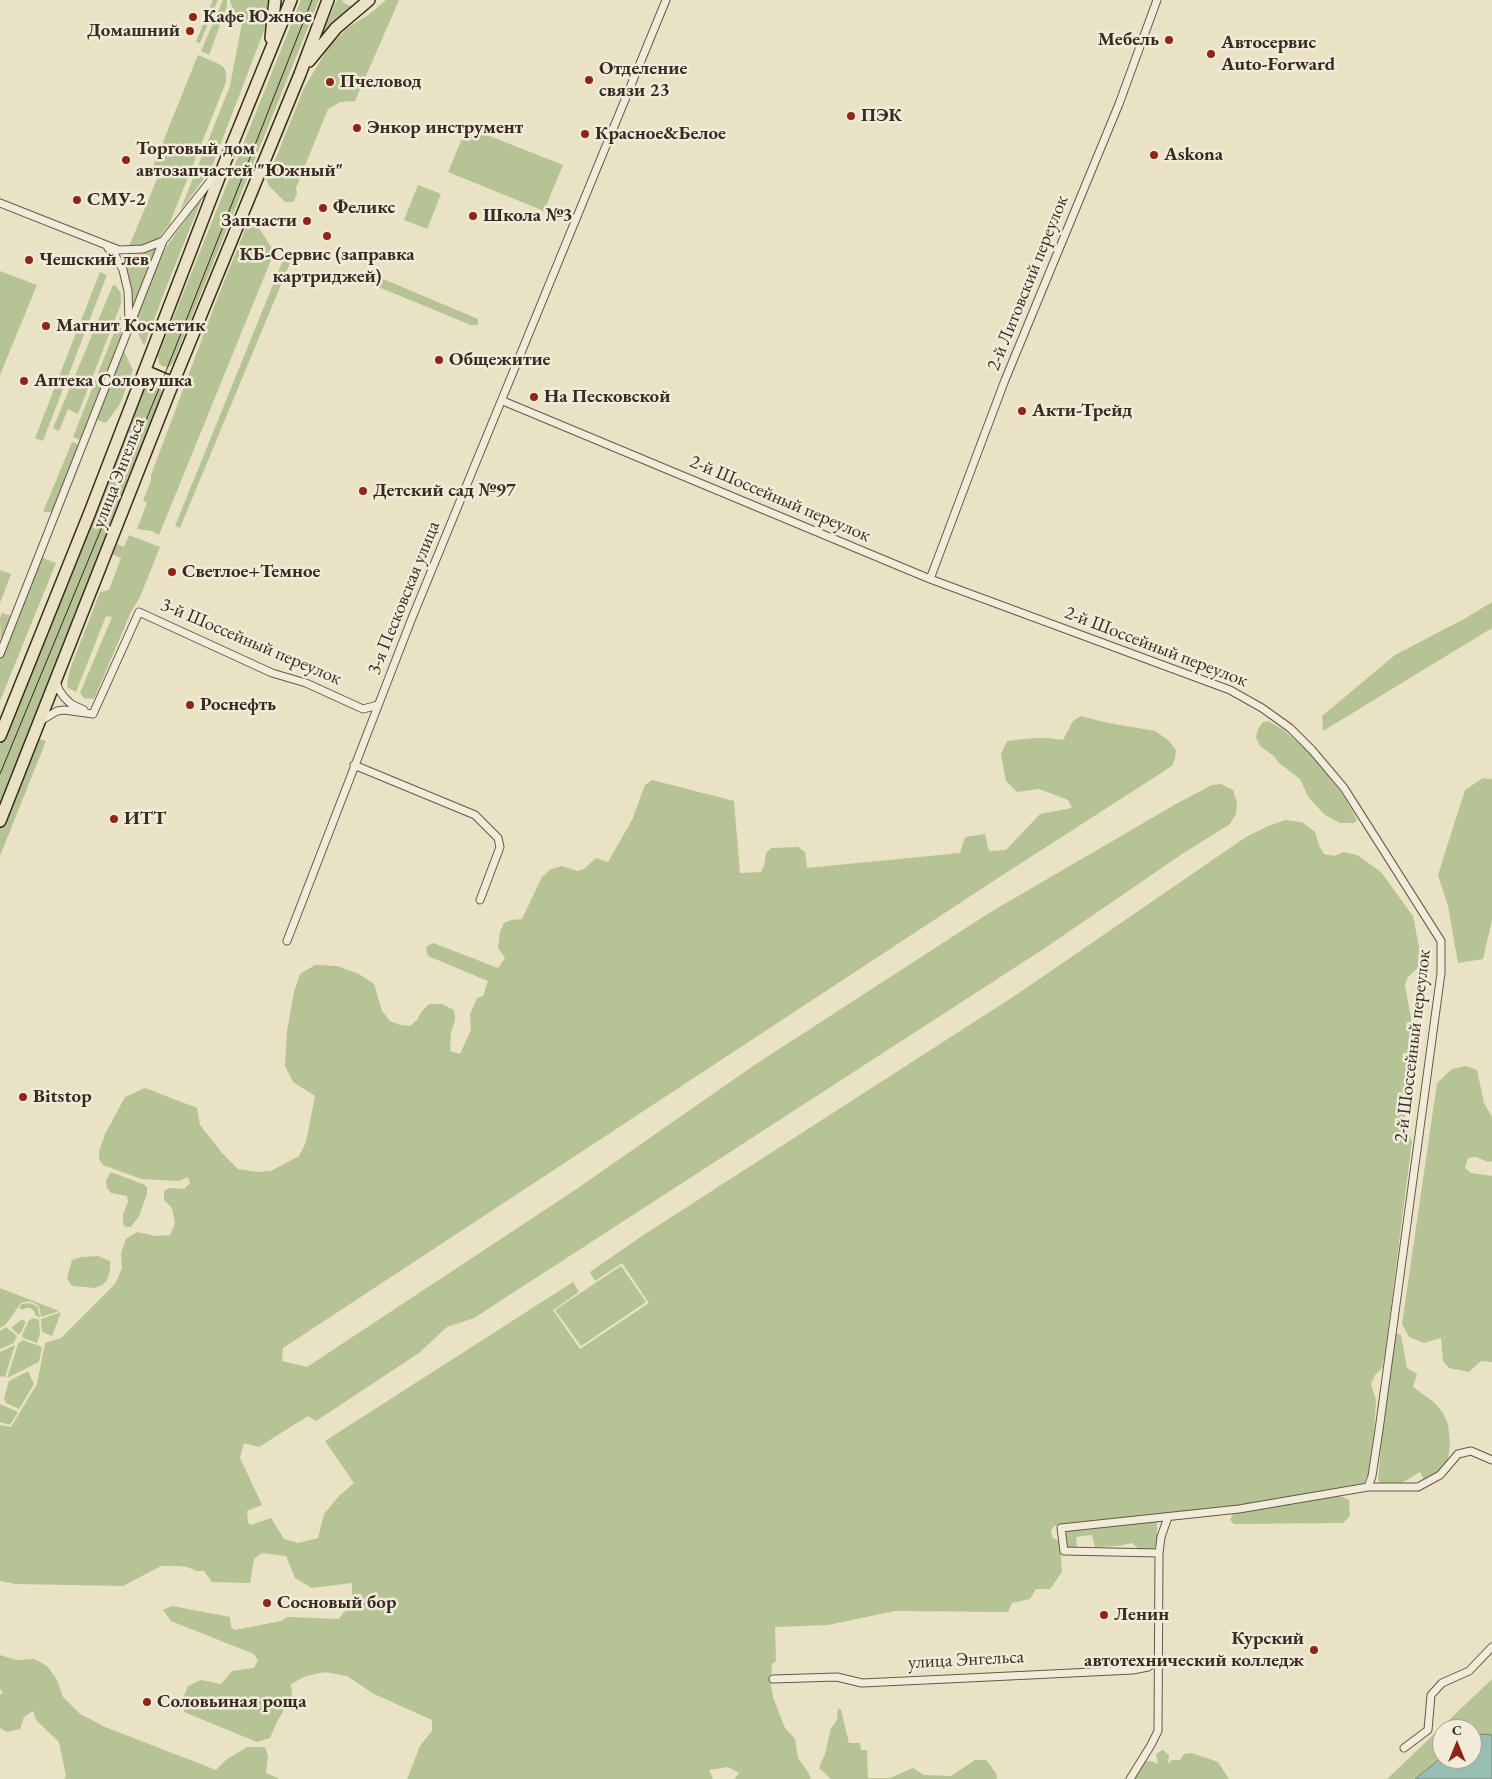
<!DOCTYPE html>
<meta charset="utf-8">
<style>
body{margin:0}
#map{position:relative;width:1492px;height:1779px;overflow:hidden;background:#eae2c4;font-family:"EB Garamond",serif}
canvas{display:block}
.north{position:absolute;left:1432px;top:1719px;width:50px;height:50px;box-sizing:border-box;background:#f1ecd9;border:1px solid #a79e90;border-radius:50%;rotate:0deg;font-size:14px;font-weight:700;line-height:20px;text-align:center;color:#392a22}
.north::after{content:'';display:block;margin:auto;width:18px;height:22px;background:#8f2418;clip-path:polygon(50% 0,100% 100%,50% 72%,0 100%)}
</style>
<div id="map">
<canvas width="1492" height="1779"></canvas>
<div class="north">С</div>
</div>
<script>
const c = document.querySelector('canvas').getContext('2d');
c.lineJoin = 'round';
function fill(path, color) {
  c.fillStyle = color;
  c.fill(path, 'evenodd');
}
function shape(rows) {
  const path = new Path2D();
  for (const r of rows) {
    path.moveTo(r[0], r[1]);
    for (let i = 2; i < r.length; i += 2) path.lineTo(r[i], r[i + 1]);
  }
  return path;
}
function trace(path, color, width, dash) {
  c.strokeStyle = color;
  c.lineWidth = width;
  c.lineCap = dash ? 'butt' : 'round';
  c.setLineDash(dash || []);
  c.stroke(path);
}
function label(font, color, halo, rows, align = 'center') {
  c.font = font + ' "EB Garamond",serif';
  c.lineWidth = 5;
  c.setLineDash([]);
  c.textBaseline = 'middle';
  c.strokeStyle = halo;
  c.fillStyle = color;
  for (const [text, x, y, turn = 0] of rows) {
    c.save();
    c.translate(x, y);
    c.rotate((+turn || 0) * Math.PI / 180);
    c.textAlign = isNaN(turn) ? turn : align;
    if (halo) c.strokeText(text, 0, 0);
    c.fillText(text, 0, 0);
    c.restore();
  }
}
const green = shape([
 [213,0,218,0,200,43,196,42],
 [223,0,227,0,227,6,209,55,201,51],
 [230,0,271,0,267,23,211,169,180,211,230,86,242,23,231,5],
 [301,0,319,0,173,363,169,367,164,367,159,364,158,356],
 [337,0,342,0,344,3,353,7,341,15,321,36],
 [386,0,399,0,355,101,340,102,328,109,296,188,297,193,294,201,291,202,285,202,269,186,267,180,304,88,328,48,346,29,368,15],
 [198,55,219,64,223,67,226,72,226,82,169,225,157,240,147,246,128,249,160,172,152,169],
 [467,127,563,165,544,211,448,172],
 [418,185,441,194,427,229,404,220],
 [203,196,166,288,144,346,134,324,164,250],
 [249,220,254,220,271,247,272,252,271,260,159,535,152,531,137,529,147,503,143,500,151,481,151,475,217,299],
 [156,249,132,309,126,262,122,255,133,256],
 [283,260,290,263,180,528,175,526],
 [0,271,37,285,0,375],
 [100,272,107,275,43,441,35,438],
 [369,273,478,319,478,325,471,325,366,282,365,276],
 [113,285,116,286,121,293,121,304,78,414,68,409,59,431,53,428],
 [121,315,121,341,82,441,73,437],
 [123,349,133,370,120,404,106,423,95,419],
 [151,382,159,384,162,392,101,558,0,810,0,745,145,387],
 [72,442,81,445,55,512,43,512],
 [129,535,160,547,140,597,131,612,94,699,84,698,80,693,112,617,106,616,76,692,68,688,67,683,70,669,100,592,109,590,121,558,113,555,117,544,124,547],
 [40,557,56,563,0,701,0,660],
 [0,570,11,574,0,603],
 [1492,602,1492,628,1323,731,1322,716,1395,655,1464,619],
 [2,613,12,616,1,643,0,618],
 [1081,716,1108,723,1155,731,1168,740,1176,750,1175,759,1172,766,998,878,283,1348,282,1361,307,1367,575,1190,756,1064,989,913,1176,804,1212,785,1221,784,1233,790,1237,803,1236,814,1230,824,1182,854,1045,948,474,1318,447,1327,419,1353,316,1421,308,1416,259,1447,244,1443,240,1458,262,1505,247,1511,248,1523,251,1525,271,1518,284,1539,298,1543,318,1538,324,1514,339,1496,354,1483,325,1441,573,1282,579,1292,553,1310,580,1349,649,1303,622,1263,595,1281,590,1272,645,1234,1019,993,1246,837,1266,827,1285,820,1302,822,1315,832,1319,845,1324,854,1334,856,1344,852,1357,855,1381,872,1413,916,1419,947,1418,968,1408,977,1405,985,1417,1052,1414,1078,1405,1108,1405,1126,1412,1141,1385,1353,1382,1368,1375,1375,1371,1384,1376,1400,1374,1433,1368,1474,1364,1483,1240,1506,1054,1526,1051,1531,1052,1537,1060,1542,1062,1572,1050,1589,1036,1589,1030,1599,1012,1603,1008,1612,895,1611,828,1625,775,1627,776,1661,772,1664,771,1684,773,1697,785,1728,795,1739,798,1758,808,1772,811,1779,734,1779,739,1773,728,1767,709,1770,713,1779,407,1779,420,1746,432,1731,432,1720,374,1694,347,1676,325,1672,306,1676,291,1684,292,1696,277,1722,270,1738,257,1742,184,1712,184,1696,188,1686,201,1680,221,1684,232,1671,254,1668,258,1661,254,1654,171,1621,163,1610,172,1606,230,1617,231,1627,235,1630,281,1621,287,1617,339,1619,344,1612,352,1608,352,1583,312,1588,295,1578,286,1556,262,1553,254,1559,250,1583,212,1582,204,1571,197,1571,187,1567,178,1566,161,1566,123,1586,16,1584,0,1581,0,1425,11,1427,37,1384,45,1343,61,1338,115,1284,122,1268,121,1253,126,1239,137,1232,156,1236,170,1235,175,1223,172,1208,164,1200,164,1191,169,1188,184,1189,190,1183,188,1177,179,1181,141,1179,103,1165,99,1159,99,1152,105,1134,125,1097,145,1088,197,1108,200,1125,222,1153,238,1169,258,1172,271,1171,299,1156,306,1142,315,1096,293,1082,285,1066,287,1031,294,992,300,974,315,965,337,966,359,974,374,984,382,1011,390,1021,400,1025,410,1026,417,1020,422,1011,429,1004,442,1004,454,1010,455,1020,451,1033,450,1051,460,1054,471,1030,470,1014,477,998,483,996,488,981,428,956,426,950,427,946,433,943,498,968,505,958,498,948,500,932,504,923,511,920,522,919,542,877,551,869,562,866,577,871,584,869,596,858,608,862,632,820,645,785,652,780,734,801,740,873,761,872,764,866,766,853,771,848,798,847,805,852,807,868,960,853,965,837,985,834,989,851,1006,850,1040,814,1072,808,1068,800,1039,789,1017,792,1006,781,1001,754,1007,741,1035,738,1048,738,1063,740,1073,721],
 [1268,721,1284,730,1308,752,1341,792,1355,816,1357,820,1354,823,1340,823,1325,815,1309,798,1300,779,1279,763,1274,756,1260,746,1256,738,1258,729,1263,722],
 [36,738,46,741,0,856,0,828],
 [1483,778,1492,779,1492,920,1483,959,1458,963,1448,906,1438,875,1465,790],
 [1466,1066,1477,1070,1484,1103,1492,1117,1492,1161,1488,1162,1476,1157,1468,1158,1465,1168,1471,1173,1492,1176,1492,1362,1481,1361,1469,1372,1449,1368,1443,1361,1441,1338,1424,1343,1409,1337,1402,1324,1437,1083,1452,1069],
 [110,1173,114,1173,145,1185,147,1188,147,1194,139,1216,131,1227,126,1227,123,1224,123,1215,128,1202,127,1196,111,1193,107,1188,106,1181],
 [98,1256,110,1261,110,1271,107,1280,102,1285,95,1288,73,1286,70,1284,67,1278,72,1260,81,1257],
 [621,1266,646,1302,581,1346,555,1310],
 [0,1288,59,1311,41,1317,39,1306,30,1301,21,1303,6,1324,0,1328],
 [30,1303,38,1307,40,1318,35,1315,34,1311,30,1308,25,1308,24,1310,19,1308,22,1304],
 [61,1312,52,1336,42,1332,41,1319],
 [34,1318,39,1320,40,1334,37,1343,23,1338,22,1335,29,1320],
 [22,1319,26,1322,20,1334,18,1334,11,1328],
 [6,1327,17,1336,14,1343,0,1349,0,1331],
 [1396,1333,1401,1335,1407,1368,1417,1374,1413,1387,1435,1403,1443,1413,1448,1424,1450,1444,1448,1460,1438,1472,1424,1480,1420,1472,1400,1484,1382,1484,1378,1480,1381,1445],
 [23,1340,42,1347,39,1362,7,1378,18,1344],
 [15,1345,5,1377,0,1376,0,1352],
 [28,1371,34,1384,19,1409,6,1403,4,1398,9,1381],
 [0,1404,18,1412,10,1425,0,1422],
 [1340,1496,1349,1500,1350,1516,1343,1523,1234,1524,1230,1520,1233,1514],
 [1157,1521,1157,1541,1154,1549,1138,1548,1132,1543,1117,1546,1095,1547,1092,1535,1076,1537,1077,1547,1067,1547,1065,1535,1068,1530],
 [0,1655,17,1660,34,1659,47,1666,57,1680,63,1697,80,1714,105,1727,216,1770,226,1760,247,1747,265,1747,268,1756,266,1773,280,1779,64,1779,66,1776,59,1742,36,1720,33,1711,24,1717,20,1729,7,1732,0,1728,0,1695,3,1693,0,1689],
 [1492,1679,1492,1735,1482,1734,1472,1738,1472,1729,1442,1729,1442,1757,1415,1779,1387,1779],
 [838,1708,841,1710,849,1743,860,1743,861,1750,867,1750,868,1778,890,1778,913,1768,924,1775,951,1776,975,1760,986,1760,996,1773,997,1779,831,1779,819,1768,825,1754,831,1728,837,1720],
 [1163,1750,1169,1755,1168,1764,1172,1760,1180,1760,1184,1754,1192,1753,1218,1762,1229,1779,1134,1779,1144,1762,1151,1761,1158,1764,1156,1754]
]);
const water = shape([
 [1482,1734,1492,1735,1492,1779,1415,1779,1442,1757,1442,1759,1472,1759,1472,1738,1482,1734]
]);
const street = shape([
 [0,203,119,250,143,249,163,241],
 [108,248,115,255,123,270,128,291,129,322],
 [503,401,930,579,1230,690,1262,708,1290,728,1312,750,1344,788,1441,941,1441,973,1379,1430,1372,1476,1368,1487],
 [930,579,1005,380,1119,104,1157,0],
 [0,654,163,241,219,170],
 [56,681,59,690,64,697,71,704,84,710],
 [93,714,139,612,272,673,306,683,363,709,378,705],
 [42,720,57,711,64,710,93,714],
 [354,765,475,815,498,838,500,847,480,900],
 [287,941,412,618,666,0],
 [1168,1517,1161,1537,1159,1553,1064,1551,1061,1528,1239,1509,1368,1487,1418,1487,1440,1475,1458,1454,1471,1451,1492,1460],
 [773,1679,837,1677,862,1683,968,1678,1133,1670,1148,1667,1159,1660],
 [1404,1748,1428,1730,1431,1695,1442,1683,1469,1671,1492,1647],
 [1130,1779,1151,1745,1158,1731,1159,1553]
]);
const primary = shape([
 [271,38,275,0],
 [309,61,336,28,369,0],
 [145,371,173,383],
 [0,736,90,512,225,162,291,0],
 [0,821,173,383,300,74,328,0]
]);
const tram = shape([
 [0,774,163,379,312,0]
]);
const markers = [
 [193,17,5,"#8f2418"],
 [190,31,5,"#8f2418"],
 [1169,40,5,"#8f2418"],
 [1211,54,5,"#8f2418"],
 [589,80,5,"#8f2418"],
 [330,82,5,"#8f2418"],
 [851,116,5,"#8f2418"],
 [357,128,5,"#8f2418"],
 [585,134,5,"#8f2418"],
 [1154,155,5,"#8f2418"],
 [126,160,5,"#8f2418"],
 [77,200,5,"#8f2418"],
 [323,208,5,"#8f2418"],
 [473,216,5,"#8f2418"],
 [307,221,5,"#8f2418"],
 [327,236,5,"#8f2418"],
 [29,260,5,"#8f2418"],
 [46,326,5,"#8f2418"],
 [439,360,5,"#8f2418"],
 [24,381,5,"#8f2418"],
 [534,397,5,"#8f2418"],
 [1022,411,5,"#8f2418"],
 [363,491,5,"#8f2418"],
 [172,572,5,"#8f2418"],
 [190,705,5,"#8f2418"],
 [114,819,5,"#8f2418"],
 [23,1097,5,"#8f2418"],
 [267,1603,5,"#8f2418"],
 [1104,1615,5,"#8f2418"],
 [1314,1650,5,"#8f2418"],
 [147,1702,5,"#8f2418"]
];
const poiNames = [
 ["Кафе Южное",203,17],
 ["Домашний",180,31,"right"],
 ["Мебель",1159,40,"right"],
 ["Автосервис",1221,43],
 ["Auto-Forward",1221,65],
 ["Отделение",599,69],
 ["связи 23",599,91],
 ["Пчеловод",340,82],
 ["ПЭК",861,116],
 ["Энкор инструмент",367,128],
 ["Красное&Белое",595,134],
 ["Торговый дом",136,149],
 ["автозапчастей \"Южный\"",136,171],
 ["Askona",1164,155],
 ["СМУ-2",87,200],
 ["Феликс",333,208],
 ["Школа №3",483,216],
 ["Запчасти",297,221,"right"],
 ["КБ-Сервис (заправка",327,255,"center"],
 ["картриджей)",327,277,"center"],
 ["Чешский лев",39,260],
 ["Магнит Косметик",56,326],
 ["Общежитие",449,360],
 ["Аптека Соловушка",34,381],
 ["На Песковской",544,397],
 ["Акти-Трейд",1032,411],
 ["Детский сад №97",373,491],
 ["Светлое+Темное",182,572],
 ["Роснефть",200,705],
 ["ИТТ",124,819],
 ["Bitstop",33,1097],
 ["Сосновый бор",277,1603],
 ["Ленин",1114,1615],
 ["Курский",1304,1639,"right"],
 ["автотехнический колледж",1304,1661,"right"],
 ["Соловьиная роща",157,1702]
];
const streetNames = [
 ["2-й Литовский переулок",1028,283,-68],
 ["улица Энгельса",119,473,-69],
 ["2-й Шоссейный переулок",780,499,23],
 ["3-я Песковская улица",404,598,-68],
 ["3-й Шоссейный переулок",251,642,23],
 ["2-й Шоссейный переулок",1156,647,21],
 ["2-й Шоссейный переулок",1413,1046,-83],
 ["улица Энгельса",966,1660,-3]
];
fill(green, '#b6c395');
fill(water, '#98beb4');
trace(water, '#72837a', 1);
trace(street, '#65584a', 9);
trace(primary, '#392a22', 14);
trace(street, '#f1ecd9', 7);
trace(primary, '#eae2c4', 11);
trace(tram, '#392a22', 1);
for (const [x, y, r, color] of markers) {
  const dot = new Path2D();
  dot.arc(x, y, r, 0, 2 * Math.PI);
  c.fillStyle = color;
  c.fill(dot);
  trace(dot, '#f1ecd9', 2);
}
label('bold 19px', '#392a22', '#f1ecd9', poiNames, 'left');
label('19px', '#392a22', '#f1ecd9', streetNames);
</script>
